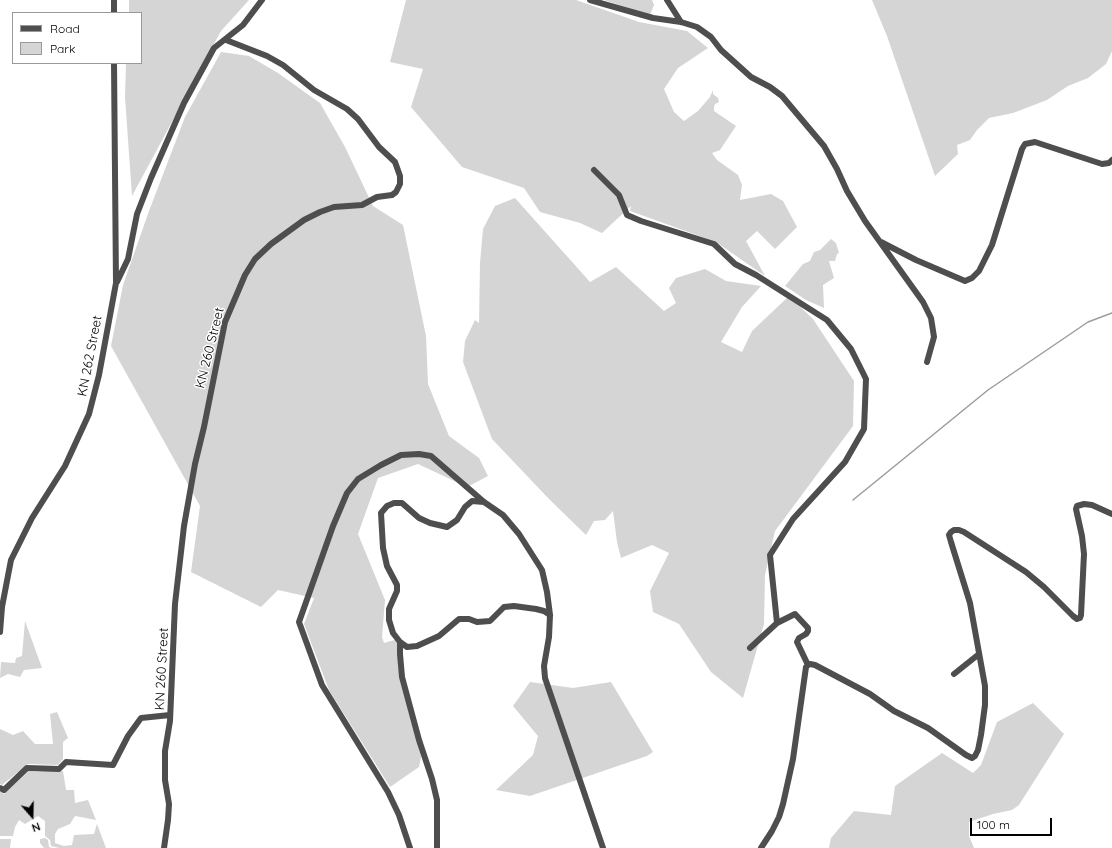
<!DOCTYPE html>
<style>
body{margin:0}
#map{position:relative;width:1112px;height:848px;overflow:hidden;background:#fff;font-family:Quicksand,sans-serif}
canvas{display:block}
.legend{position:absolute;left:12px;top:12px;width:130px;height:52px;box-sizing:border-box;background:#fff;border:1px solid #999;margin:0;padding:5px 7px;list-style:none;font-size:12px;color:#000}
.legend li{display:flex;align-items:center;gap:8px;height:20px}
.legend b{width:20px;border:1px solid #999}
.north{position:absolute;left:12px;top:796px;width:40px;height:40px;-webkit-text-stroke:3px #fff;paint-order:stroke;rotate:160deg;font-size:11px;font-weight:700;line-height:16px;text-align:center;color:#000}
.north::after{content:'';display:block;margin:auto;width:14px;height:18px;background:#000;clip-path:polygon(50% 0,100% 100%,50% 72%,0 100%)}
.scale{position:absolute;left:970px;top:818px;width:82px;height:18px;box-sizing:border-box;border:2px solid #000;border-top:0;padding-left:5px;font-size:12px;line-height:14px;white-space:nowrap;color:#000;-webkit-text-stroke:3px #fff;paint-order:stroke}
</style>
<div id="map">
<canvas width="1112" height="848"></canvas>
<ul class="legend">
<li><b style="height:5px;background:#4e4e4e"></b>Road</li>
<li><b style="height:11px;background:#d5d5d5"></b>Park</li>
</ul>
<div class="north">N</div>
<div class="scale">100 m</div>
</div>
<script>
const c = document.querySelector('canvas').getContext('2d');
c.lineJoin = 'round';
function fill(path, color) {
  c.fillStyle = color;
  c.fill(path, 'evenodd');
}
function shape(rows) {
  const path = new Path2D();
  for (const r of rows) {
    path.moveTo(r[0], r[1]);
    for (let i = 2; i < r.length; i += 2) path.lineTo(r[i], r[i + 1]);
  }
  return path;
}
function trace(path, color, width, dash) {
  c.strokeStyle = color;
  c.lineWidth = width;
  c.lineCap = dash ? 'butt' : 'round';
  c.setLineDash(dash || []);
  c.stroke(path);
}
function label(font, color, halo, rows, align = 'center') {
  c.font = font + ' Quicksand,sans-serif';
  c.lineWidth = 3;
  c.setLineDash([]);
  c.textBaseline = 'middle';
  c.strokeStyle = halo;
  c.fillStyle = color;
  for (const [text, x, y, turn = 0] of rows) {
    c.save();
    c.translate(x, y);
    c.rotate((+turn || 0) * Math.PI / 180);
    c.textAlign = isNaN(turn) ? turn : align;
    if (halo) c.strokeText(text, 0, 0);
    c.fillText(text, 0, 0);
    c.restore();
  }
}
const green = shape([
 [129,0,249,0,221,31,132,196,125,97,126,63,141,63,141,13,129,13],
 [406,0,576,0,639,22,687,31,708,48,678,68,664,89,674,112,684,121,698,111,710,97,713,90,713,94,718,98,719,102,715,104,714,107,714,111,736,126,720,150,712,153,717,160,738,175,742,185,740,200,771,194,783,201,797,227,775,249,757,231,746,241,765,276,716,242,630,211,631,206,602,233,580,223,540,212,524,188,462,167,411,107,423,69,390,62],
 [604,0,652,0,654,5,650,15],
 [872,0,1112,0,1112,51,1106,64,1088,78,1068,86,1047,100,1013,113,989,118,977,130,970,140,957,145,958,154,935,176,887,36],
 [221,52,249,56,278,73,320,103,345,147,373,206,403,225,426,336,428,384,449,436,479,458,488,476,467,487,418,464,378,478,358,534,385,600,382,637,384,643,398,639,398,666,421,757,419,767,390,787,329,690,304,624,314,598,278,590,261,607,191,572,200,506,111,346,123,285,149,211,185,117],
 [515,198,590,282,616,267,664,311,676,303,669,288,676,278,705,269,726,281,761,286,742,307,721,342,742,352,752,331,789,296,813,319,854,381,853,426,775,531,765,575,764,624,743,698,711,672,679,624,653,612,650,591,669,553,652,545,621,558,617,542,613,511,605,520,594,521,586,535,549,499,492,439,463,362,465,341,475,320,479,323,480,263,483,229,495,206],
 [831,239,836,243,839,253,837,254,835,261,829,261,834,278,823,285,824,308,806,300,785,286,803,264,810,261,814,252,820,250],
 [25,621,42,668,24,670,20,677,8,674,0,678,1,662,15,663,16,658,22,656],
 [530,682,573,688,611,682,653,752,647,756,530,796,496,790,533,755,538,736,513,706],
 [1033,703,1064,734,1019,805,1012,810,993,814,969,822,969,836,974,848,829,848,831,838,854,811,891,815,895,786,942,753,973,773,981,765,997,722],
 [57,712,68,738,63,742,63,759,58,765,28,764,2,785,0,784,0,729,13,735,23,731,35,744,53,744,50,714],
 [63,771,66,790,74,790,75,803,88,800,96,820,75,816,70,824,58,829,55,834,55,843,64,846,72,845,74,835,94,834,97,824,106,848,59,848,51,846,50,840,45,836,45,821,38,816,25,824,19,820,15,827,13,836,0,836,0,791,4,794,28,772],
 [45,838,48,840,49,847,52,848,44,848,40,843,40,839],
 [0,839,11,839,10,848,0,848]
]);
const stream = shape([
 [853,500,988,390,1088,322,1112,313]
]);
const minor = shape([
 [114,0,114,13],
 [590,0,653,18,681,22,697,27,711,37,721,50,751,77,770,87,782,96,824,146,837,169,847,191,865,221,923,302,931,318,934,337,927,362],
 [667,0,681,22],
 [594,170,619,195,627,215,641,221,714,244,735,264,756,275,827,320,851,349,866,379,864,429,845,462,793,519,770,555,777,623,750,648],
 [881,242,916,260,965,281,972,278,979,271,992,245,1022,149,1025,144,1035,142,1102,164,1109,163,1112,160],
 [117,282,128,259,137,214,151,178,184,103,214,48,243,25,262,0],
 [777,623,795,614,808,628,808,631,806,634,799,638,797,642,808,665],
 [0,632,2,607,11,560,32,518,65,466,89,414,99,375,116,283,114,63],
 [400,642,407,647,417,646,439,636,459,619,469,619,477,622,490,621,504,607,514,606,536,609,544,611,550,615],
 [954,674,979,654],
 [0,788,4,790,27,768,59,769,66,762,113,765,128,736,141,718,170,715],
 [164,848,168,820,169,804,165,780,165,751,170,721,175,604,184,526,195,464,204,427,225,322,245,275,255,259,271,244,304,220,320,212,334,207,362,205,377,197,392,195,396,192,400,184,400,176,395,162,379,147,358,119,347,109,314,90,283,65,267,56,226,40],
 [410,848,399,815,388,792,322,685,299,622,333,526,347,493,358,479,381,465,401,455,419,454,431,456,484,502,503,515,519,534,542,570,547,592,550,615,549,637,544,666,545,678,603,848],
 [437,848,437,800,432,779,419,740,402,677,400,654,400,642,393,633,389,620,389,609,397,591,397,585,387,566,383,548,381,513,387,506,394,503,402,503,419,518,430,523,447,527,457,520,465,507,472,501,484,502],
 [761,848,772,831,779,817,783,804,793,759,806,667,808,665,810,664,815,665,870,694,894,711,928,728,966,755,972,758,975,756,978,750,981,735,985,705,985,686,970,603,951,542,949,535,951,532,954,530,959,530,964,532,1026,572,1044,587,1073,616,1077,619,1080,618,1081,615,1084,554,1082,536,1076,509,1077,506,1084,504,1092,505,1112,514]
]);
const streetNames = [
 ["KN 260 Street",210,348,-76],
 ["KN 262 Street",90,356,-79],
 ["KN 260 Street",162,669,-87]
];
fill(green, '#d5d5d5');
trace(stream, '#9c9c9c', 1.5);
trace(minor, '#4e4e4e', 6);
label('13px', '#000', '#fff', streetNames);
</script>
